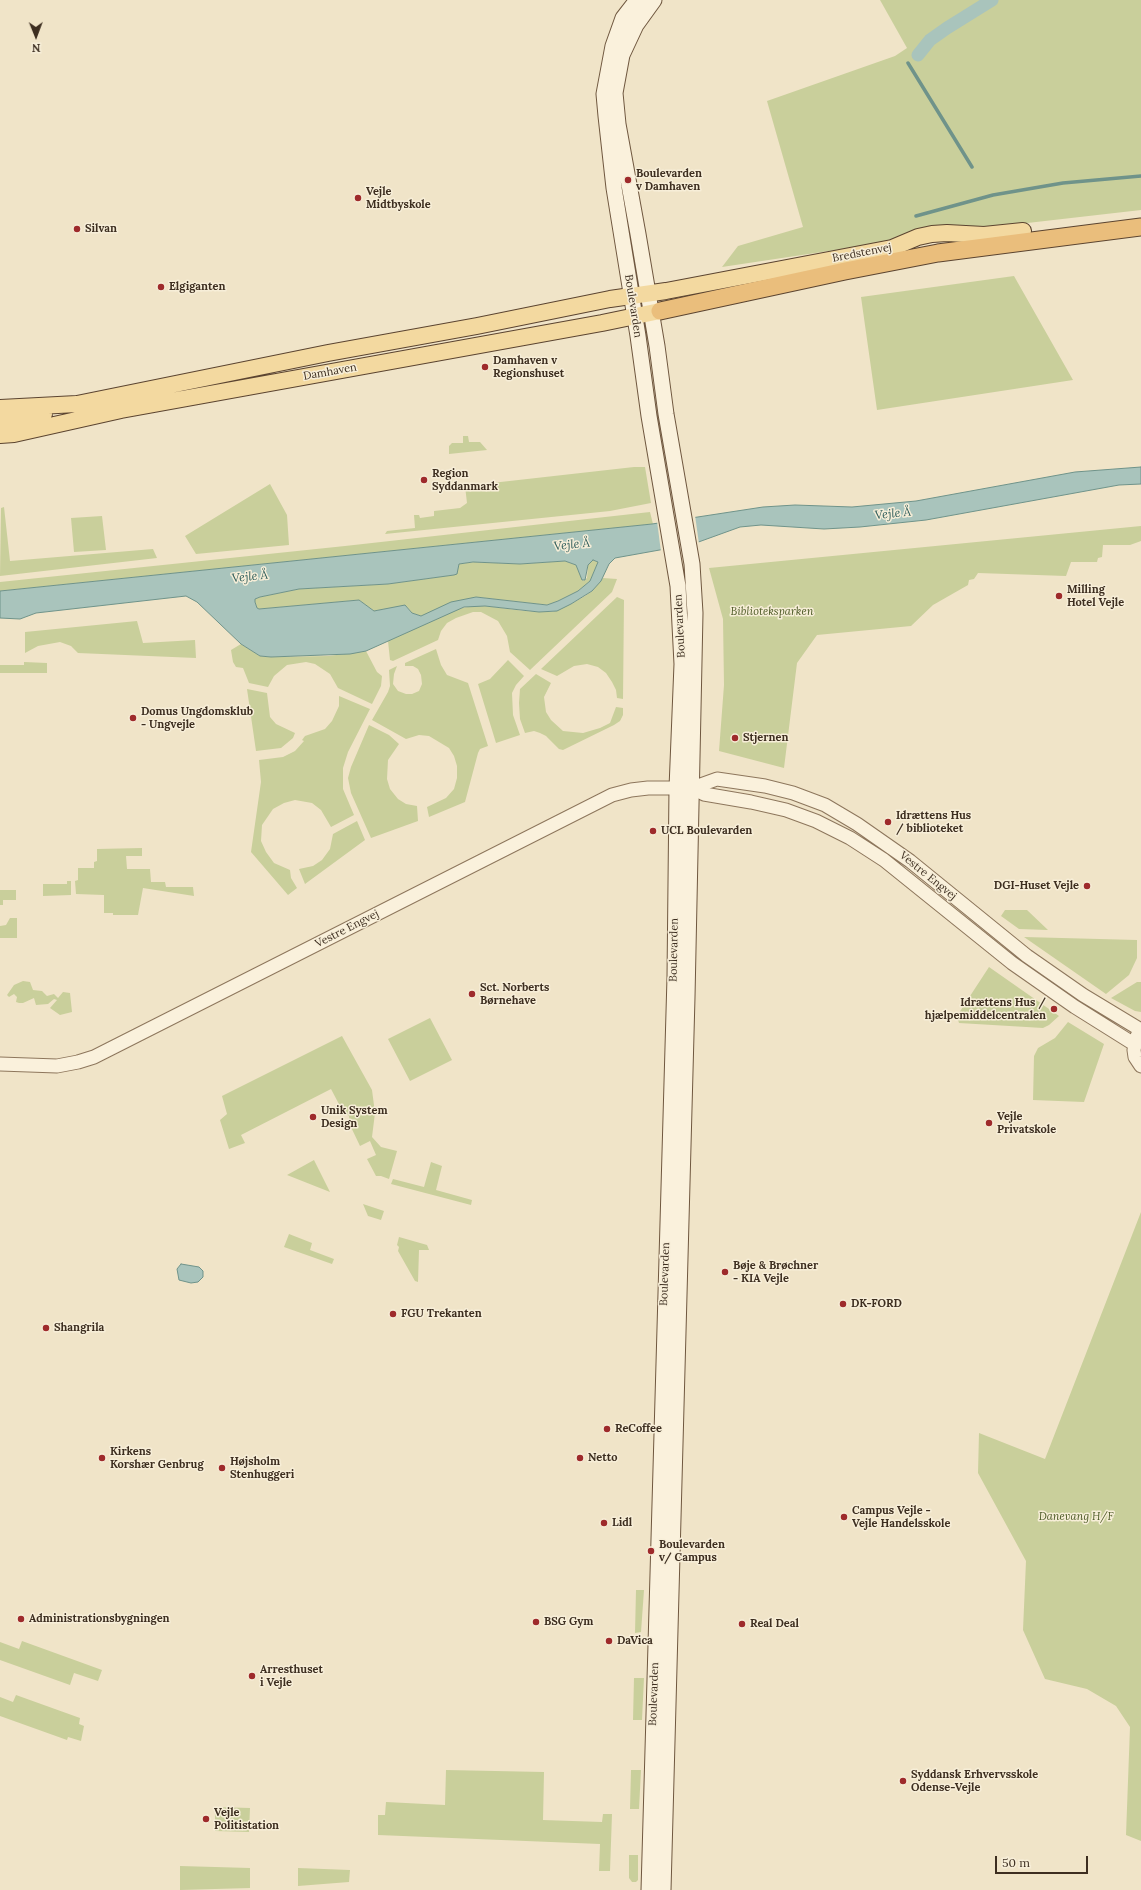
<!DOCTYPE html>
<meta charset="utf-8">
<style>
body{margin:0}
#map{position:relative;width:1141px;height:1890px;overflow:hidden;background:#f0e4c8;font-family:Lora,serif}
canvas{display:block}
.north{position:absolute;left:16px;top:16px;width:40px;height:40px;-webkit-text-stroke:3px #f7eed8;paint-order:stroke;rotate:179deg;font-size:11px;font-weight:700;line-height:16px;text-align:center;color:#3d2e20}
.north::after{content:'';display:block;margin:auto;width:14px;height:18px;background:#3d2e20;clip-path:polygon(50% 0,100% 100%,50% 72%,0 100%)}
.scale{position:absolute;left:995px;top:1856px;width:93px;height:18px;box-sizing:border-box;border:2px solid #3d2e20;border-top:0;padding-left:5px;font-size:12px;line-height:14px;white-space:nowrap;color:#3d2e20;-webkit-text-stroke:3px #f7eed8;paint-order:stroke}
</style>
<div id="map">
<canvas width="1141" height="1890"></canvas>
<div class="north">N</div>
<div class="scale">50 m</div>
</div>
<script>
const c = document.querySelector('canvas').getContext('2d');
c.lineJoin = 'round';
function fill(path, color) {
  c.fillStyle = color;
  c.fill(path, 'evenodd');
}
function shape(rows) {
  const path = new Path2D();
  for (const r of rows) {
    path.moveTo(r[0], r[1]);
    for (let i = 2; i < r.length; i += 2) path.lineTo(r[i], r[i + 1]);
  }
  return path;
}
function trace(path, color, width, dash) {
  c.strokeStyle = color;
  c.lineWidth = width;
  c.lineCap = dash ? 'butt' : 'round';
  c.setLineDash(dash || []);
  c.stroke(path);
}
function label(font, color, halo, rows, align = 'center') {
  c.font = font + ' Lora,serif';
  c.lineWidth = 3;
  c.setLineDash([]);
  c.textBaseline = 'middle';
  c.strokeStyle = halo;
  c.fillStyle = color;
  for (const [text, x, y, turn = 0] of rows) {
    c.save();
    c.translate(x, y);
    c.rotate((+turn || 0) * Math.PI / 180);
    c.textAlign = isNaN(turn) ? turn : align;
    if (halo) c.strokeText(text, 0, 0);
    c.fillText(text, 0, 0);
    c.restore();
  }
}
const green = shape([
 [880,0,1141,0,1141,210,975,229,722,267,738,246,803,227,767,101,895,56,907,48],
 [1014,276,1073,380,877,410,861,297],
 [463,436,468,436,469,442,480,442,487,450,449,454,449,446,452,443,463,443],
 [634,467,645,467,651,503,610,511,385,534,387,531,415,528,414,515,419,515,420,518,434,516,434,511,460,508,467,503,465,486],
 [270,484,287,515,289,545,196,554,185,536],
 [4,507,10,561,153,549,157,558,0,576,1,508],
 [650,512,653,524,0,591,0,582,345,546],
 [102,516,106,550,74,552,71,518],
 [1141,526,1141,541,1130,545,1103,545,1102,557,1098,558,1097,562,1071,562,1066,576,978,573,974,579,969,580,968,585,933,605,911,626,817,635,797,663,784,768,719,751,724,685,723,619,709,568],
 [593,560,598,562,590,581,578,591,558,601,547,605,476,597,421,616,412,613,407,607,374,611,359,600,259,609,257,608,255,602,255,599,260,597,299,589,388,584,454,575,459,564,474,562,520,564,565,561,576,565,583,581,587,578,588,565,590,561],
 [603,578,617,579,612,592,530,670,510,652,507,636,498,621,481,612,473,612,456,618,447,623,441,631,438,640,393,661,390,660,388,641,457,609,478,605,525,611,552,612,571,604,585,596,592,591],
 [617,597,624,600,623,699,617,698,616,690,612,682,606,673,598,667,587,664,574,666,557,676,541,669],
 [137,621,143,643,195,640,196,658,78,653,71,646,60,642,38,646,25,653,25,632],
 [241,644,260,656,271,657,329,656,366,651,377,672,382,676,381,686,372,704,338,688,330,674,315,664,306,662,287,665,274,676,268,687,249,683,243,668,236,667,233,662,231,650],
 [436,649,441,665,447,675,468,683,488,746,480,749,478,753,465,802,429,817,427,807,446,798,454,789,457,778,457,766,454,756,449,748,429,736,419,735,406,739,372,720,388,692,390,686,389,670,397,666,394,674,393,684,398,691,406,694,412,694,419,691,422,684,421,675,418,669,413,666,405,666,405,663],
 [508,660,524,676,516,685,512,693,513,715,520,735,496,743,478,684,490,679],
 [24,662,47,663,47,673,0,673,0,665,24,665],
 [536,674,551,683,544,697,546,712,551,720,563,731,583,733,600,728,610,723,616,707,623,708,623,715,620,721,614,725,563,750,559,749,546,736,540,733,534,731,525,733,520,719,519,703,520,689],
 [247,689,267,693,270,717,276,724,295,733,293,738,281,748,256,751],
 [339,696,370,709,348,752,343,768,343,789,354,815,331,827,321,810,312,803,295,800,284,803,273,809,262,825,261,841,266,852,274,863,290,870,291,878,297,888,288,895,251,852,261,782,259,760,283,757,295,751,304,741,302,740,305,736,325,729,332,721,339,706],
 [369,725,389,735,399,744,388,760,387,779,390,789,398,799,406,804,417,806,418,821,371,838,351,793,348,778,351,767],
 [357,821,365,840,305,884,299,869,313,866,322,860,330,849,333,834],
 [142,848,142,856,126,856,127,869,150,869,151,882,165,882,166,887,193,887,194,896,143,888,138,915,113,915,113,913,104,913,104,895,76,894,75,881,78,880,78,868,94,868,94,862,97,861,97,849],
 [67,881,71,881,71,895,43,896,43,884,67,884],
 [0,890,16,890,16,900,3,900,3,905,0,905],
 [1005,910,1027,910,1048,930,1019,929,1001,916],
 [10,918,17,918,17,938,0,938,0,926,6,925],
 [1024,937,1137,940,1137,958,1129,975,1106,994],
 [989,967,1059,1016,1049,1025,1043,1028,959,1023,957,1016],
 [23,981,30,982,33,990,42,991,47,996,54,994,58,998,63,992,70,993,72,1012,60,1015,50,1008,57,1000,54,999,48,1004,36,1005,34,998,23,1003,19,1003,16,1002,17,997,14,994,9,997,7,995,14,985],
 [1137,982,1141,982,1141,1012,1135,1011,1111,998],
 [430,1018,452,1060,410,1081,388,1039],
 [1068,1022,1104,1044,1084,1102,1033,1100,1034,1056,1038,1048,1055,1038],
 [342,1036,372,1090,375,1113,372,1137,381,1147,397,1151,389,1179,381,1176,376,1176,367,1159,376,1155,370,1141,360,1146,350,1125,349,1116,341,1108,331,1089,241,1135,245,1143,229,1149,220,1120,227,1114,222,1096],
 [314,1160,330,1192,287,1175],
 [431,1162,442,1166,436,1190,472,1200,471,1205,391,1184,393,1179,424,1187],
 [363,1204,384,1211,381,1220,368,1216],
 [1141,1212,1141,1841,1126,1835,1130,1727,1116,1706,1087,1689,1045,1679,1023,1630,1026,1561,978,1473,979,1433,1045,1459],
 [289,1234,312,1243,310,1250,334,1259,332,1264,284,1247],
 [399,1237,427,1245,429,1250,419,1250,418,1282,415,1281,398,1251,399,1247,397,1245],
 [636,1590,644,1590,641,1632,635,1633],
 [22,1641,102,1670,98,1681,74,1673,70,1685,0,1660,0,1642,19,1649],
 [634,1678,644,1678,642,1720,633,1720],
 [16,1695,80,1718,79,1724,84,1726,81,1741,68,1737,67,1740,0,1716,0,1697,13,1702],
 [446,1770,544,1772,543,1820,602,1822,603,1814,612,1814,610,1871,599,1871,600,1844,378,1835,378,1815,385,1815,386,1802,445,1805],
 [631,1770,641,1770,639,1809,630,1809],
 [215,1807,250,1808,249,1832,215,1831],
 [629,1855,638,1855,638,1880,636,1882,632,1882,629,1878],
 [180,1866,250,1868,250,1888,180,1890],
 [298,1868,350,1870,349,1882,298,1886]
]);
const water = shape([
 [1141,467,1141,484,1119,485,926,520,860,527,824,529,761,525,740,527,693,544,615,558,609,564,601,581,592,591,571,604,557,611,539,612,485,606,464,607,366,651,350,654,271,657,260,656,241,644,197,602,186,596,36,613,20,619,0,618,0,591,652,524,763,507,795,505,852,507,916,501,1075,472,1141,467],
 [593,560,598,562,590,581,578,591,558,601,547,605,476,597,451,602,421,616,412,613,405,605,374,611,359,600,259,609,257,608,255,602,255,599,260,597,299,589,388,584,454,575,457,574,459,564,473,562,520,564,565,561,576,565,582,580,585,580,588,565,593,560],
 [181,1264,199,1267,203,1271,203,1277,198,1282,191,1283,179,1280,177,1269,181,1264]
]);
const pier = shape([
 [695,515,699,544,661,552,657,521]
]);
const stream = shape([
 [908,63,972,167],
 [916,216,993,195,1063,183,1141,176]
]);
const canal = shape([
 [918,55,930,40,947,28,992,0]
]);
const tertiary = shape([
 [692,788,704,794,751,802,786,810,816,821,850,838,884,860,1012,963,1075,1007,1134,1044],
 [1137,1036,1134,1050,1135,1057,1141,1066],
 [0,1064,57,1066,78,1062,94,1057,612,795,631,790,648,788,692,788,717,779,765,786,793,793,825,805,857,824,910,861,1027,956,1083,995,1141,1030]
]);
const secondary = shape([
 [637,0,623,18,613,46,604,94,606,116,614,188,638,336,649,416,678,586,682,664,677,788,675,977,649,1890],
 [654,0,636,25,622,55,615,93,618,124,638,234,657,346,666,414,692,564,695,613,687,997,663,1890]
]);
const primary = shape([
 [0,408,77,404,328,353,477,326,610,299,666,291,892,248,918,237,932,234,947,233,984,235,1023,231],
 [0,422,44,414],
 [0,435,14,434,121,410,602,323,660,311]
]);
const trunk = shape([
 [660,311,845,271,938,253,1141,227]
]);
const markers = [
 [628,180,4,"#9e2a2b"],
 [358,198,4,"#9e2a2b"],
 [77,229,4,"#9e2a2b"],
 [161,287,4,"#9e2a2b"],
 [485,367,4,"#9e2a2b"],
 [424,480,4,"#9e2a2b"],
 [1059,596,4,"#9e2a2b"],
 [133,718,4,"#9e2a2b"],
 [735,738,4,"#9e2a2b"],
 [888,822,4,"#9e2a2b"],
 [653,831,4,"#9e2a2b"],
 [1087,886,4,"#9e2a2b"],
 [472,994,4,"#9e2a2b"],
 [1054,1009,4,"#9e2a2b"],
 [313,1117,4,"#9e2a2b"],
 [989,1123,4,"#9e2a2b"],
 [725,1272,4,"#9e2a2b"],
 [843,1304,4,"#9e2a2b"],
 [393,1314,4,"#9e2a2b"],
 [46,1328,4,"#9e2a2b"],
 [607,1429,4,"#9e2a2b"],
 [102,1458,4,"#9e2a2b"],
 [580,1458,4,"#9e2a2b"],
 [222,1468,4,"#9e2a2b"],
 [844,1517,4,"#9e2a2b"],
 [604,1523,4,"#9e2a2b"],
 [651,1551,4,"#9e2a2b"],
 [21,1619,4,"#9e2a2b"],
 [536,1622,4,"#9e2a2b"],
 [742,1624,4,"#9e2a2b"],
 [609,1641,4,"#9e2a2b"],
 [252,1676,4,"#9e2a2b"],
 [903,1781,4,"#9e2a2b"],
 [206,1819,4,"#9e2a2b"]
];
const poiNames = [
 ["Boulevarden",636,174],
 ["v Damhaven",636,187],
 ["Vejle",366,192],
 ["Midtbyskole",366,205],
 ["Silvan",85,229],
 ["Elgiganten",169,287],
 ["Damhaven v",493,361],
 ["Regionshuset",493,374],
 ["Region",432,474],
 ["Syddanmark",432,487],
 ["Milling",1067,590],
 ["Hotel Vejle",1067,603],
 ["Domus Ungdomsklub",141,712],
 ["- Ungvejle",141,725],
 ["Stjernen",743,738],
 ["Idrættens Hus",896,816],
 ["/ biblioteket",896,829],
 ["UCL Boulevarden",661,831],
 ["DGI-Huset Vejle",1079,886,"right"],
 ["Sct. Norberts",480,988],
 ["Børnehave",480,1001],
 ["Idrættens Hus /",1046,1003,"right"],
 ["hjælpemiddelcentralen",1046,1016,"right"],
 ["Unik System",321,1111],
 ["Design",321,1124],
 ["Vejle",997,1117],
 ["Privatskole",997,1130],
 ["Bøje & Brøchner",733,1266],
 ["- KIA Vejle",733,1279],
 ["DK-FORD",851,1304],
 ["FGU Trekanten",401,1314],
 ["Shangrila",54,1328],
 ["ReCoffee",615,1429],
 ["Kirkens",110,1452],
 ["Korshær Genbrug",110,1465],
 ["Netto",588,1458],
 ["Højsholm",230,1462],
 ["Stenhuggeri",230,1475],
 ["Campus Vejle -",852,1511],
 ["Vejle Handelsskole",852,1524],
 ["Lidl",612,1523],
 ["Boulevarden",659,1545],
 ["v/ Campus",659,1558],
 ["Administrationsbygningen",29,1619],
 ["BSG Gym",544,1622],
 ["Real Deal",750,1624],
 ["DaVica",617,1641],
 ["Arresthuset",260,1670],
 ["i Vejle",260,1683],
 ["Syddansk Erhvervsskole",911,1775],
 ["Odense-Vejle",911,1788],
 ["Vejle",214,1813],
 ["Politistation",214,1826]
];
const streetNames = [
 ["Bredstenvej",862,253,-11],
 ["Boulevarden",633,306,81],
 ["Damhaven",330,372,-10],
 ["Boulevarden",680,626,-93],
 ["Vestre Engvej",928,876,39],
 ["Vestre Engvej",347,929,-27],
 ["Boulevarden",674,950,-89],
 ["Boulevarden",665,1274,-88],
 ["Boulevarden",654,1694,-88]
];
const parkNames = [
 ["Biblioteksparken",772,612],
 ["Danevang H/F",1076,1517]
];
const waterNames = [
 ["Vejle Å",893,514,-6],
 ["Vejle Å",572,545,-6],
 ["Vejle Å",250,577,-6]
];
fill(green, '#c9cf9b');
fill(water, '#a9c4bc');
trace(water, '#6f938a', 1);
fill(pier, '#f0e4c8');
trace(stream, '#6f938a', 3.5);
trace(canal, '#a9c4bc', 13);
trace(tertiary, '#8d765c', 15);
trace(secondary, '#6f573f', 17);
trace(primary, '#5b4430', 18);
trace(trunk, '#5b4430', 19);
trace(tertiary, '#faf1dc', 13);
trace(secondary, '#faf1dc', 15);
trace(primary, '#f3d9a0', 16);
trace(trunk, '#eabe7c', 17);
for (const [x, y, r, color] of markers) {
  const dot = new Path2D();
  dot.arc(x, y, r, 0, 2 * Math.PI);
  c.fillStyle = color;
  c.fill(dot);
  trace(dot, '#f7eed8', 1.5);
}
label('bold 11px', '#3d2e20', '#f7eed8', poiNames, 'left');
label('11px', '#3d2e20', '#f7eed8', streetNames);
label('italic 11px', '#4d5a26', '#f7eed8', parkNames);
label('italic 12px', '#2f5d5a', '#f7eed8', waterNames);
</script>
